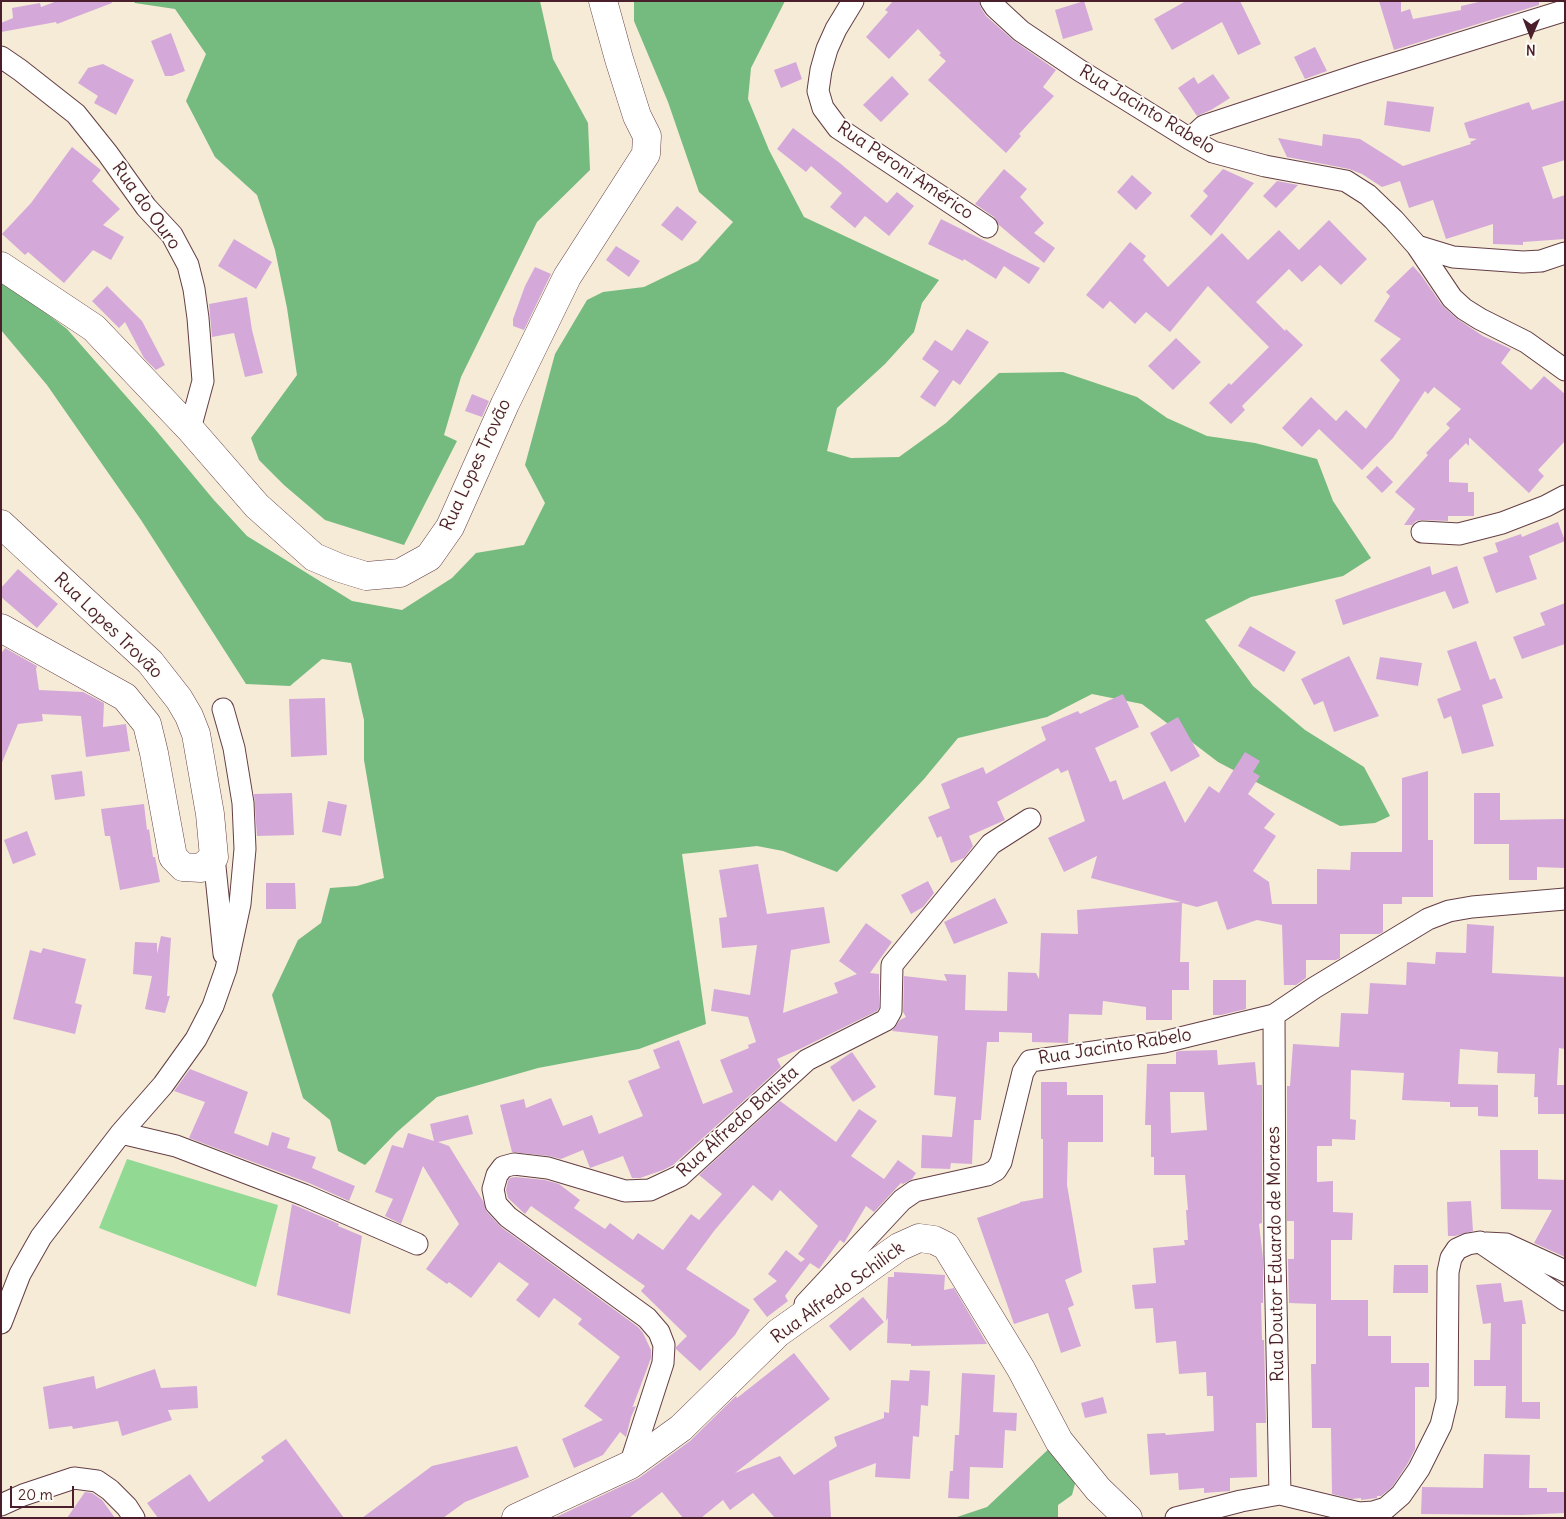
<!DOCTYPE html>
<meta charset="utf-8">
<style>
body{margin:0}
#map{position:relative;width:1566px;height:1519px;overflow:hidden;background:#f5ebd6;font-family:Delius,sans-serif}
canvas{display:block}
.frame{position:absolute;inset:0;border:2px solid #4a1f2b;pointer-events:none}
.north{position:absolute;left:1506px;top:10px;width:50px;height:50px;-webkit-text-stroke:4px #fdfcf7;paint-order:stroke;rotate:181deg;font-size:14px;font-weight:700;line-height:20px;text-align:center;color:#4a1f2b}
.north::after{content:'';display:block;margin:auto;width:18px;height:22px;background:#4a1f2b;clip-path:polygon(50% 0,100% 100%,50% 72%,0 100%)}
.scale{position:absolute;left:10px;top:1486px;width:64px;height:22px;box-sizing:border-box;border:2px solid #4a1f2b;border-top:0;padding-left:6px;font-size:15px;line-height:18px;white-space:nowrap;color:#4a1f2b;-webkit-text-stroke:4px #fdfcf7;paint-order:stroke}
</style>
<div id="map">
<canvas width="1566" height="1519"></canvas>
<div class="frame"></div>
<div class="north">N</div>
<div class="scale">20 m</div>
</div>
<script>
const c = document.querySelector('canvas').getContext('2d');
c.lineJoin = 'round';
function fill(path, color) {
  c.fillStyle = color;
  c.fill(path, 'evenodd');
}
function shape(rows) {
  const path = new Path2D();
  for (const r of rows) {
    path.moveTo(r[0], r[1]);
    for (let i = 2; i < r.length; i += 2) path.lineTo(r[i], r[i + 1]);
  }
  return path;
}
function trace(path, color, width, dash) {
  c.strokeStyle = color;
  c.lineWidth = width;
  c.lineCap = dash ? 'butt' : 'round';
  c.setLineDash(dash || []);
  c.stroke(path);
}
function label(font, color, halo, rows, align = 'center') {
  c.font = font + ' Delius,sans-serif';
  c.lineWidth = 4;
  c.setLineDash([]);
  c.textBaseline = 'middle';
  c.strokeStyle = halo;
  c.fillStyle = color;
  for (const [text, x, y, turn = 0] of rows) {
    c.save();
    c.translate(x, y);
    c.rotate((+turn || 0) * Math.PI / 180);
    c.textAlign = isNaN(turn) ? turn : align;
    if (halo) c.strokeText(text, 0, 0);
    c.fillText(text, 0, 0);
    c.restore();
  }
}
const green = shape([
 [127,1159,278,1205,256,1287,99,1228]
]);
const forest = shape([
 [133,1,540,1,553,59,588,123,590,170,537,222,461,377,444,435,457,441,404,545,325,520,284,485,259,460,251,438,297,375,287,308,275,250,257,195,215,157,186,101,206,54,175,9,135,3],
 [634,1,785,1,751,68,748,99,769,150,804,217,939,280,922,303,914,332,885,364,837,408,827,451,851,458,899,457,946,423,999,373,1063,372,1137,397,1167,418,1207,436,1255,443,1317,459,1333,501,1371,558,1343,576,1251,597,1205,620,1253,686,1305,730,1364,767,1390,816,1375,823,1340,826,1218,762,1142,704,1092,694,1047,717,958,738,924,779,837,872,783,851,757,846,682,854,706,1024,639,1049,538,1068,437,1097,397,1132,365,1165,338,1151,330,1120,303,1098,272,995,298,940,321,923,330,888,357,886,384,878,364,760,364,720,351,663,322,659,290,686,246,684,141,520,47,385,1,330,1,279,67,329,154,428,213,499,247,536,352,601,402,610,452,578,476,553,524,545,545,503,525,465,555,354,587,300,603,292,644,287,698,261,733,222,699,192,668,102,634,21],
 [1054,1444,1077,1476,1072,1495,1058,1505,1058,1518,954,1518,987,1507]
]);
const building = shape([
 [57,1,111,1,112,3,57,24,56,22,1,32,1,23,13,18,12,8,40,3,41,7],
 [893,1,979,1,981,8,986,16,1013,40,1056,70,1043,87,1054,96,1019,134,1021,136,1006,153,928,80,946,61,939,55,941,53,918,29,889,59,866,37,888,12,885,10],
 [1084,1,1093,30,1063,39,1055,10],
 [1186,1,1240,1,1261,44,1238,55,1222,22,1172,50,1154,19],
 [1379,1,1401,1,1401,12,1410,9,1413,19,1461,10,1461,6,1483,1,1539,1,1539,5,1394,50],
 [171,33,185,71,172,76,165,76,151,41],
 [1315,47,1327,71,1305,79,1294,57],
 [796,62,802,79,781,88,774,70],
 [103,64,134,80,116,115,94,103,98,96,78,83,88,68],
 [1213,74,1230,98,1211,110,1197,116,1178,88,1194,77,1198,84],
 [892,76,909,94,881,122,863,105],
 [1565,100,1565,160,1542,167,1553,199,1565,195,1565,239,1523,242,1523,245,1493,244,1493,224,1446,239,1433,200,1409,208,1400,181,1382,187,1362,174,1349,169,1287,157,1278,138,1322,146,1323,134,1360,139,1403,166,1471,144,1470,142,1477,139,1469,138,1464,123,1529,102,1532,110],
 [1387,101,1434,107,1430,132,1384,125],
 [793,128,841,164,887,203,897,192,914,206,889,236,865,216,855,228,830,207,842,193,811,166,806,172,777,149],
 [72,147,101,170,92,181,120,209,103,225,124,237,111,260,93,250,64,283,28,252,25,255,2,234,31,203],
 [1004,169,1027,189,1020,197,1044,223,1034,233,1055,248,1044,263,999,225,994,217,975,204],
 [1223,169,1254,183,1211,236,1190,216,1208,196,1203,191],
 [1132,175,1152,193,1136,210,1117,192],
 [1277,181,1298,185,1276,208,1263,196],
 [677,206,697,222,682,241,661,225],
 [941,219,1011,254,1040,268,1029,284,1004,266,996,279,964,259,963,261,928,244],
 [1329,220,1367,259,1341,285,1320,265,1302,282,1289,269,1256,302,1285,331,1286,329,1303,345,1242,406,1245,410,1231,424,1209,403,1229,383,1231,385,1269,347,1208,286,1170,332,1146,312,1135,324,1110,301,1103,309,1086,295,1130,242,1146,256,1143,260,1168,287,1222,233,1248,260,1279,230,1299,250],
 [234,239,272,262,256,289,218,266],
 [616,246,640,261,629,277,606,260],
 [1413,266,1421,275,1442,305,1456,318,1483,336,1511,349,1501,363,1531,390,1544,376,1565,394,1565,441,1538,470,1544,476,1529,493,1470,438,1469,438,1469,446,1466,443,1449,460,1449,482,1468,483,1468,492,1474,492,1474,516,1448,516,1448,521,1422,520,1416,521,1412,525,1404,525,1415,509,1395,492,1428,455,1426,453,1450,428,1446,424,1461,409,1434,387,1428,394,1425,391,1393,438,1362,470,1319,429,1302,447,1282,428,1311,397,1336,421,1346,410,1366,429,1400,380,1380,360,1401,339,1374,321,1390,296,1386,292],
 [535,267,551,274,524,330,513,326,513,319,525,286],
 [107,286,142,321,165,365,156,370,144,358,125,322,119,328,92,301],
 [247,297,252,330,263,373,245,377,234,333,212,337,209,304],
 [967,329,989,342,960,385,953,380,935,407,920,397,939,371,922,359,935,340,952,351],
 [1176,338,1201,362,1173,390,1148,366],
 [472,394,489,401,482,417,465,411],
 [1377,466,1393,482,1382,493,1366,477],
 [1558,522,1565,541,1529,556,1537,579,1496,593,1483,557,1498,552,1495,543,1521,534,1522,537],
 [1430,566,1432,575,1457,566,1469,603,1453,609,1445,591,1343,625,1335,600],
 [18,569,58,604,37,628,1,597,1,588],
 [1565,603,1565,644,1522,659,1513,637,1545,625,1540,613],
 [1250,626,1296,652,1284,672,1238,646],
 [1476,641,1490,680,1495,678,1503,698,1482,705,1494,746,1462,754,1451,716,1444,719,1437,699,1461,690,1447,651],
 [5,648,37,666,36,669,39,690,83,692,104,703,103,727,126,724,130,751,86,757,81,716,42,714,43,721,18,724,1,765,1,654],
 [1349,656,1379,716,1334,732,1323,701,1314,705,1301,679],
 [1380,657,1422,663,1418,686,1376,679],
 [1123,694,1139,727,1095,748,1110,782,1116,780,1123,800,1165,781,1185,823,1209,786,1219,793,1245,752,1260,761,1253,772,1260,776,1248,794,1275,814,1264,828,1276,836,1253,871,1269,882,1272,904,1317,904,1317,869,1350,870,1351,852,1402,852,1402,778,1428,771,1428,840,1433,840,1433,897,1402,897,1402,904,1383,904,1383,932,1379,934,1340,934,1340,958,1336,960,1306,960,1306,978,1296,985,1284,985,1282,925,1257,920,1227,930,1217,901,1197,907,1182,903,1180,962,1189,962,1189,990,1172,990,1172,1020,1146,1020,1146,1007,1103,1001,1102,1015,1069,1014,1068,1043,1032,1042,1032,1033,999,1032,999,1042,987,1042,981,1120,974,1120,972,1164,951,1163,950,1169,921,1168,922,1135,952,1137,956,1097,934,1095,938,1036,892,1031,900,1020,906,1017,903,1012,904,976,947,981,944,974,966,975,965,1010,1007,1011,1008,972,1036,973,1039,979,1041,933,1078,934,1077,910,1181,902,1091,878,1097,856,1064,872,1048,838,1085,821,1068,770,1061,773,1058,768,997,802,1005,820,969,836,973,846,964,858,951,863,941,836,937,838,928,817,950,808,941,784,983,767,986,774,1046,740,1041,727,1078,711,1080,714],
 [325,698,327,755,291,757,289,699],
 [1178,717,1200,756,1171,772,1150,733],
 [82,771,85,796,55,800,51,775],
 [292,793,294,835,257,836,254,794],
 [1474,793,1500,793,1500,820,1565,819,1565,868,1537,867,1537,880,1509,880,1509,844,1474,844],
 [328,801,347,805,341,836,322,832],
 [144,804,147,830,149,829,153,857,155,857,160,882,120,890,110,836,105,836,101,809],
 [27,831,36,855,13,864,4,840],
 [758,864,767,914,824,907,830,943,791,950,783,1013,838,993,834,983,857,974,839,961,866,923,892,942,870,973,879,974,879,1008,877,1011,800,1049,777,1059,781,1067,673,1165,663,1170,640,1178,632,1178,623,1156,590,1168,583,1150,561,1159,549,1156,512,1152,500,1105,524,1099,526,1108,551,1098,563,1126,592,1115,599,1134,643,1116,628,1081,660,1068,653,1050,679,1040,703,1104,733,1092,720,1060,749,1048,748,1045,756,1042,748,1017,711,1011,714,989,750,995,757,945,722,948,719,918,727,917,719,870],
 [928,881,934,893,923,907,911,914,901,895],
 [266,883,295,883,296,909,266,909],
 [995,898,1008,923,954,944,944,922],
 [1467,924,1494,926,1492,973,1565,977,1565,1049,1559,1048,1557,1085,1565,1085,1565,1114,1538,1114,1538,1097,1534,1097,1535,1074,1497,1073,1498,1052,1460,1049,1458,1084,1498,1085,1498,1117,1478,1116,1478,1107,1450,1107,1450,1102,1402,1100,1404,1073,1351,1070,1350,1119,1356,1120,1355,1140,1332,1139,1332,1146,1317,1146,1317,1182,1333,1181,1333,1212,1353,1213,1352,1240,1331,1240,1331,1300,1368,1300,1368,1336,1391,1336,1391,1363,1429,1363,1429,1387,1415,1387,1415,1449,1408,1463,1392,1487,1381,1496,1377,1496,1377,1498,1361,1500,1361,1498,1352,1499,1332,1494,1331,1428,1312,1428,1311,1364,1316,1364,1316,1304,1289,1303,1288,1259,1294,1259,1294,1221,1287,1221,1287,1086,1290,1086,1293,1044,1339,1047,1341,1013,1368,1014,1370,983,1406,985,1407,962,1435,964,1436,952,1466,953],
 [161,936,171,938,167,996,170,996,165,1013,145,1009,152,976,133,974,135,942,157,943,157,954],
 [43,948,86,959,75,1003,82,1005,75,1034,13,1019,30,950,41,953],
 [1213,980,1246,980,1246,1009,1221,1015,1213,1015],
 [1217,1050,1218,1065,1255,1062,1257,1085,1262,1085,1262,1223,1259,1224,1263,1259,1263,1303,1261,1303,1262,1340,1264,1340,1266,1423,1256,1423,1257,1477,1230,1478,1230,1491,1204,1493,1204,1488,1179,1490,1178,1473,1150,1475,1147,1434,1165,1433,1166,1435,1214,1431,1213,1396,1207,1396,1206,1372,1179,1374,1176,1341,1156,1343,1153,1308,1135,1309,1132,1285,1156,1283,1153,1248,1185,1245,1184,1240,1188,1240,1186,1210,1188,1210,1185,1175,1154,1175,1154,1157,1151,1157,1151,1125,1145,1125,1147,1064,1176,1064,1176,1052,1179,1051],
 [1170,1092,1204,1092,1207,1130,1171,1133],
 [852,1052,876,1087,853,1102,830,1067],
 [190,1069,248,1092,234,1133,268,1146,272,1132,290,1138,287,1148,316,1157,312,1168,355,1186,349,1201,309,1183,189,1138,205,1102,174,1091],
 [1041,1082,1067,1082,1067,1095,1103,1095,1103,1142,1068,1142,1067,1185,1082,1272,1065,1280,1074,1305,1068,1308,1081,1346,1061,1353,1048,1313,1014,1324,977,1218,1020,1203,1020,1202,1043,1198,1043,1139,1041,1139],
 [780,1101,836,1142,859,1109,877,1121,851,1156,884,1179,898,1160,916,1173,912,1179,903,1184,901,1183,874,1212,866,1206,844,1243,840,1240,819,1269,810,1263,785,1296,788,1301,767,1317,753,1299,777,1281,768,1274,786,1250,801,1262,805,1259,798,1254,818,1226,780,1190,772,1201,753,1185,714,1231,686,1269,750,1310,735,1335,700,1371,676,1349,676,1347,687,1336,641,1291,645,1286,531,1206,525,1214,508,1198,506,1190,508,1181,510,1178,515,1177,545,1180,559,1184,580,1200,574,1208,605,1229,610,1223,633,1240,638,1233,663,1250,691,1214,699,1220,722,1194,699,1175],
 [468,1115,473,1134,438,1142,449,1146,483,1201,487,1212,501,1227,638,1327,643,1333,651,1350,651,1358,633,1406,632,1407,636,1406,631,1417,626,1437,620,1432,603,1455,574,1468,562,1439,603,1420,584,1406,620,1357,578,1324,582,1319,554,1298,539,1318,516,1300,529,1284,499,1262,471,1298,449,1282,447,1284,426,1269,459,1224,423,1166,401,1224,385,1216,393,1199,375,1192,392,1145,403,1148,408,1133,434,1141,430,1124],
 [1500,1150,1538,1150,1538,1179,1565,1180,1565,1257,1534,1243,1552,1210,1501,1209],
 [1471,1201,1473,1231,1455,1236,1448,1236,1447,1202],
 [292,1204,339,1224,338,1226,362,1236,350,1314,277,1295],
 [1394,1265,1428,1265,1428,1293,1393,1293],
 [894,1272,945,1275,944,1290,954,1288,987,1344,911,1346,911,1344,887,1343,888,1318,886,1321,888,1277,894,1277],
 [1501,1283,1504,1302,1522,1300,1526,1324,1522,1324,1522,1402,1540,1402,1540,1419,1505,1418,1506,1386,1474,1386,1474,1360,1490,1360,1491,1323,1483,1324,1476,1285],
 [863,1297,884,1322,850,1351,829,1326],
 [794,1353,830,1399,735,1473,780,1456,794,1475,837,1446,834,1437,884,1418,884,1412,889,1413,891,1380,909,1381,910,1370,930,1371,928,1406,921,1405,919,1437,913,1436,910,1479,875,1477,876,1463,829,1481,831,1518,775,1518,753,1493,730,1510,723,1500,701,1518,683,1518,662,1492,629,1518,554,1518,639,1478,690,1441,736,1396,737,1398],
 [155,1369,161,1388,197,1386,198,1408,168,1410,172,1420,122,1436,118,1421,73,1429,72,1426,49,1429,43,1387,94,1376,96,1389],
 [962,1373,995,1375,993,1412,1017,1413,1016,1431,1005,1430,1003,1468,970,1467,969,1499,948,1498,950,1471,953,1471,955,1435,959,1435],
 [1103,1397,1107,1413,1085,1418,1081,1403],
 [286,1439,344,1518,158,1518,147,1503,190,1474,209,1502,264,1461,261,1457],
 [517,1446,529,1477,465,1502,443,1518,362,1518,432,1466],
 [1484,1454,1530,1455,1529,1488,1547,1488,1547,1492,1565,1492,1565,1513,1522,1515,1421,1514,1422,1487,1483,1488],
 [85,1492,92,1493,102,1500,115,1518,67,1518]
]);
const street = shape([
 [853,1,836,29,827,49,821,70,818,91,823,108,838,128,987,227],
 [991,1,995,7,1021,31,1079,70,1190,139,1213,152,1265,166,1346,181,1368,195,1394,220,1417,246,1453,257,1523,262,1541,261,1565,253],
 [1,57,20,70,76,114,108,154,146,207,172,235,188,265,194,289,198,318,203,381,190,429],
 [1190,139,1204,126,1364,73,1560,12],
 [1417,246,1452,298,1464,309,1480,319,1526,342,1565,370],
 [1422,532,1459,534,1502,523,1546,506,1565,496],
 [214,857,224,954],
 [1274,1015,1275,1255,1280,1494],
 [121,1133,176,1146,304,1195,417,1244],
 [1486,1243,1506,1244,1565,1271],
 [805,1304,902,1200,915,1191,987,1175,996,1170,1001,1162,1023,1072,1030,1061,1164,1042,1274,1015,1314,988,1428,919,1449,911,1472,907,1565,899],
 [1,1323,20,1274,41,1237,121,1133,163,1085,196,1039,213,1006,226,969,240,904,245,849,243,803,234,748,223,709],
 [630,1465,663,1363,664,1345,659,1332,647,1318,508,1217,496,1204,493,1189,497,1175,503,1167,514,1164,548,1168,625,1191,650,1190,680,1176,807,1060,886,1020,891,1011,892,965,991,844,1030,819],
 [1,1505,23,1495,74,1478,97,1481,110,1490,127,1507,134,1518],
 [1176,1518,1241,1501,1280,1494,1359,1513,1373,1512,1386,1508,1401,1495,1419,1469,1441,1425,1447,1400,1448,1272,1451,1258,1457,1249,1468,1244,1480,1242,1565,1300]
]);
const secondary = shape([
 [1,266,94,328,190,429,257,506,314,557,340,568,366,576,400,573,429,557,450,527,505,404,567,277,646,154,647,136,637,116,619,59,603,1],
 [1,524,150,662,179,699,189,716,196,734,210,814,214,857,201,868,183,867,173,857,154,753,147,724,125,697,1,628],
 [516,1518,630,1465,681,1428,778,1333,899,1247,919,1238,934,1240,946,1246,1021,1369,1059,1441,1098,1489,1128,1518]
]);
const streetNames = [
 ["Rua Jacinto Rabelo",1147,110,31],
 ["Rua Peroni Américo",905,171,34],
 ["Rua do Ouro",146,206,54],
 ["Rua Lopes Trovão",476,465,-65],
 ["Rua Lopes Trovão",108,626,44],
 ["Rua Jacinto Rabelo",1115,1047,-9],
 ["Rua Alfredo Batista",738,1122,-42],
 ["Rua Doutor Eduardo de Moraes",1276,1254,-91],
 ["Rua Alfredo Schilick",838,1293,-36]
];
fill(green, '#92da94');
fill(forest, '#75ba7e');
fill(building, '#d4a9da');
trace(street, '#643e45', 23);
trace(secondary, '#643e45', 29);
trace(street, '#fff', 21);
trace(secondary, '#fff', 28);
label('18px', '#4a1f2b', '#fdfcf7', streetNames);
</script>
